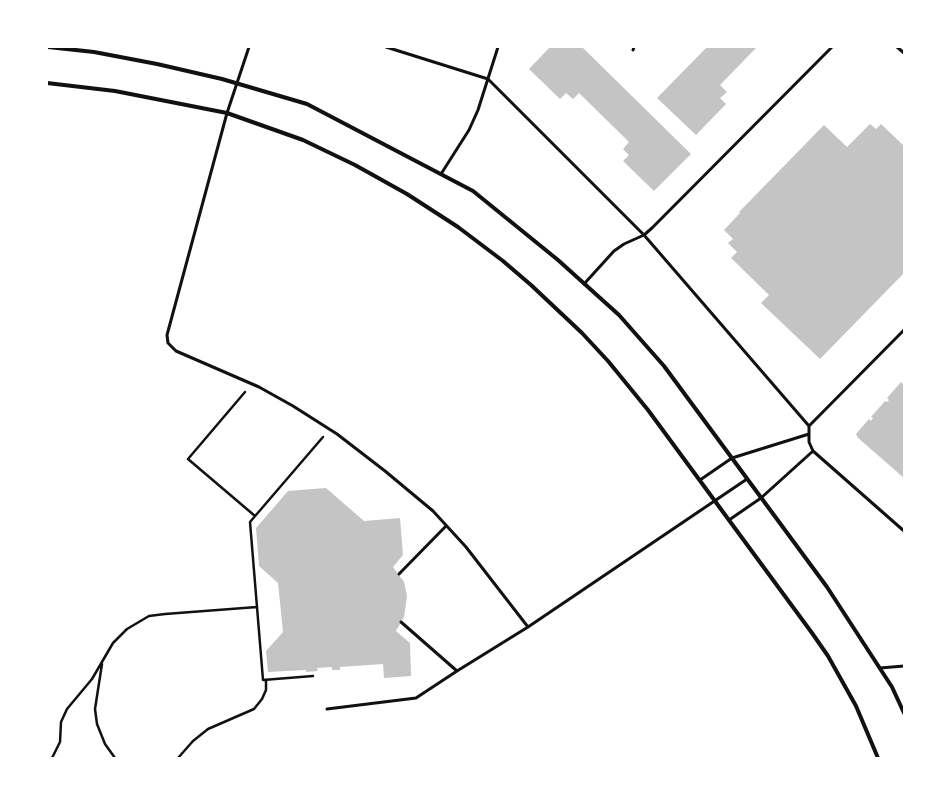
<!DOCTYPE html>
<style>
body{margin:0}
#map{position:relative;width:951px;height:805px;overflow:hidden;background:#fff;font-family:Literata,serif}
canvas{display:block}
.frame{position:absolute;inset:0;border:48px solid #fff;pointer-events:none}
</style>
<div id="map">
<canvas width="951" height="805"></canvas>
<div class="frame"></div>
</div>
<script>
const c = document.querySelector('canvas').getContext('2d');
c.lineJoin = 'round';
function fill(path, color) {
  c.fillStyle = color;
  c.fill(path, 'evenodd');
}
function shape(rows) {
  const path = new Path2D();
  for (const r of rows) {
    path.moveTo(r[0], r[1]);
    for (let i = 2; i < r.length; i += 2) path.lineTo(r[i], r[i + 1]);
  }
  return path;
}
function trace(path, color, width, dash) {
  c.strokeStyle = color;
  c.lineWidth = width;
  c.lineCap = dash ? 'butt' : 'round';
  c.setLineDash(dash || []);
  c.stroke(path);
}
const building = shape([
 [550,47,582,47,691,154,654,191,623,161,629,155,623,149,629,142,579,93,573,99,566,93,560,99,529,69],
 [707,47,757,47,720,85,727,92,720,98,726,104,696,135,657,98],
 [870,124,876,129,881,124,904,146,904,273,820,359,761,303,769,295,731,258,737,252,728,243,733,239,724,230,740,213,739,212,824,125,847,147],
 [901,382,903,384,904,382,904,478,857,437,857,436,856,434,869,419,871,421,873,418,871,417,885,401,887,402,889,400,887,398],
 [326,488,364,521,400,518,403,555,393,567,404,582,407,596,404,617,396,631,410,643,411,676,384,678,383,664,340,667,340,670,332,670,332,667,317,668,318,671,306,672,306,670,268,672,266,651,283,632,278,583,259,566,256,528,288,491]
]);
const path = shape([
 [245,392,188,459,255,516],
 [102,664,95,709,97,724,105,744,115,758],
 [313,676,263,680,250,522,323,437],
 [52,758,60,742,61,722,67,709,92,679,113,643,127,629,149,616,165,614,257,607],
 [178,758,193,741,208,729,254,709,262,699,266,690,266,680]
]);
const service = shape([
 [249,47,227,113,167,335,168,343,176,351,259,387,293,406,337,434,385,471,433,511,466,547,528,627,747,479],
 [386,47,488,79,644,235,809,426],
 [897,47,904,53],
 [633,50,634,47],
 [441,174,469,130,478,110,498,47],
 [584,284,614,251,624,244,644,235,652,228,832,47],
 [904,330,809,426,809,442,813,451,904,531],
 [700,480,732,458,809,434],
 [729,520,761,498,813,451],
 [399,574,446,526],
 [401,622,457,671],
 [880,668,904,666],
 [327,709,416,698,457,671,528,627]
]);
const minor = shape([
 [48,47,94,52,157,64,222,79,307,104,473,191,558,260,619,315,664,366,827,587,892,687,904,713],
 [47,83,115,91,227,113,303,140,355,165,407,194,458,227,503,261,531,285,582,333,608,361,648,410,812,633,828,656,856,706,878,758]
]);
fill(building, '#c4c4c4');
trace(path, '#111', 2.5);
trace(service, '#111', 3);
trace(minor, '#111', 4);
</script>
